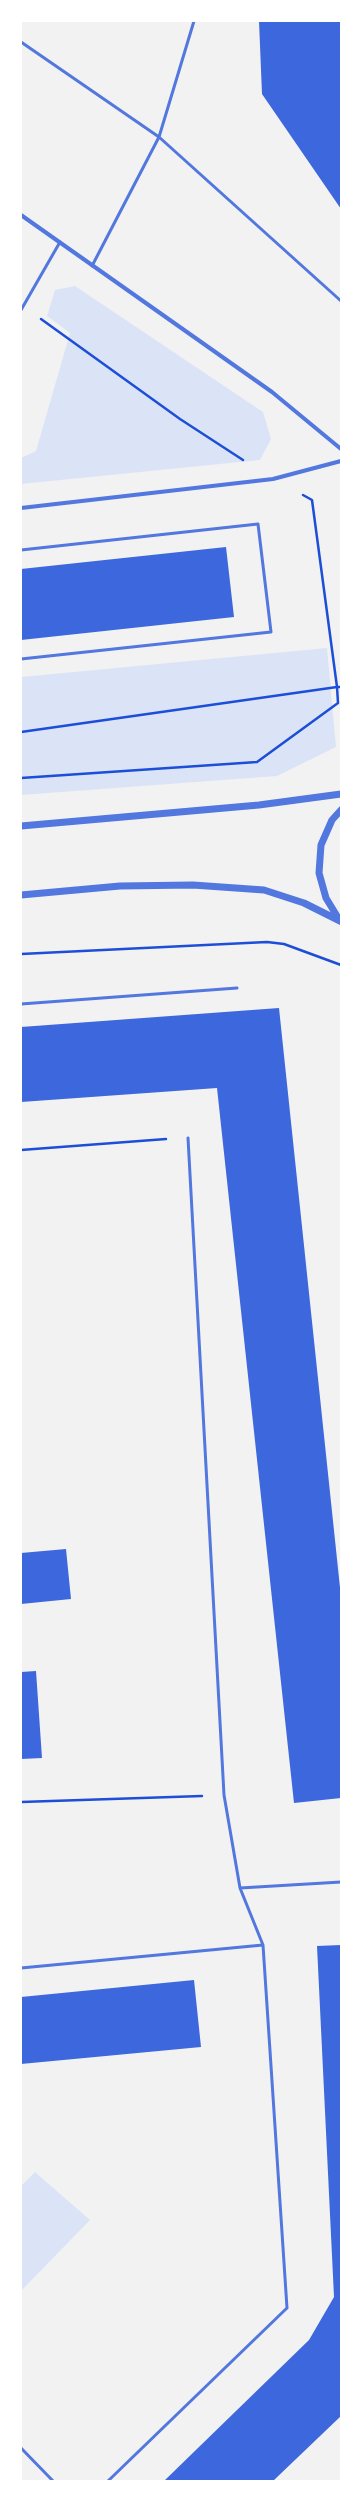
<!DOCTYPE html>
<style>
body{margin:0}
#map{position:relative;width:362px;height:2502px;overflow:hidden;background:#f2f2f2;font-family:"Exo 2",sans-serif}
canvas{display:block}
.frame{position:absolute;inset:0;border:22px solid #fff;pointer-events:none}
</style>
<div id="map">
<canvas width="362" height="2502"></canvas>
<div class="frame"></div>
</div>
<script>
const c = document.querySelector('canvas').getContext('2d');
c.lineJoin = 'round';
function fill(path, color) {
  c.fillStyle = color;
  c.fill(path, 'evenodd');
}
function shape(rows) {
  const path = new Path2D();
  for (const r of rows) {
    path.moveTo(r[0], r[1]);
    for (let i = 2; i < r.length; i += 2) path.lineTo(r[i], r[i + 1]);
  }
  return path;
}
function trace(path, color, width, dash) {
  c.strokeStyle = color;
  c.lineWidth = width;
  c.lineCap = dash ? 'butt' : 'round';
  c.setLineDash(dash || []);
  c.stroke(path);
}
const green = shape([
 [75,286,263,412,271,439,260,460,21,484,21,458,36,451,70,333,47,316,55,290],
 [327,648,336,747,277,776,21,795,21,677],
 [35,2172,90,2220,21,2291,21,2186]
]);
const building = shape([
 [259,21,341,21,341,209,262,94],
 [226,547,234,617,21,640,21,569],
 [279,1008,341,1597,341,1798,294,1803,217,1088,21,1102,21,1027],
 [66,1549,71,1599,21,1604,21,1553],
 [36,1671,42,1758,21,1759,21,1672],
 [341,1945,341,2416,273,2481,164,2481,309,2340,334,2297,317,1946],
 [194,1980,201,2047,21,2064,21,1997]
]);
const path = shape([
 [41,319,180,419,243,460],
 [21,732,337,687,312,500,303,495],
 [21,778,257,762,338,703,337,687,341,687],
 [21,954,267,942,284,944,341,965],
 [21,1150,166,1139],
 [21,1802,202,1796]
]);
const service = shape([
 [21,42,159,137,194,21],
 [92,266,159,137,341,301],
 [21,310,60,242],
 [21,550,258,524,271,632,21,659],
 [21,1004,237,988],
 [240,1888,341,1882],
 [21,1968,263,1945],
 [21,2448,53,2481],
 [108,2481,287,2308,263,1945,240,1888,224,1795,188,1138]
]);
const minor = shape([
 [21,215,272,392,341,449],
 [21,508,273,479,341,461]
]);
const tertiary = shape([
 [21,826,259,805,341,794],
 [21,895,120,886,193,885,264,890,304,903,340,921],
 [340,921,326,898,319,873,321,845,332,820,341,810]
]);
fill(green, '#dbe4f7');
fill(building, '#3d67dc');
trace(path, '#1d4ed8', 2.5);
trace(service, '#5277de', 3);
trace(minor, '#5277de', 4);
trace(tertiary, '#5277de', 7);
</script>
